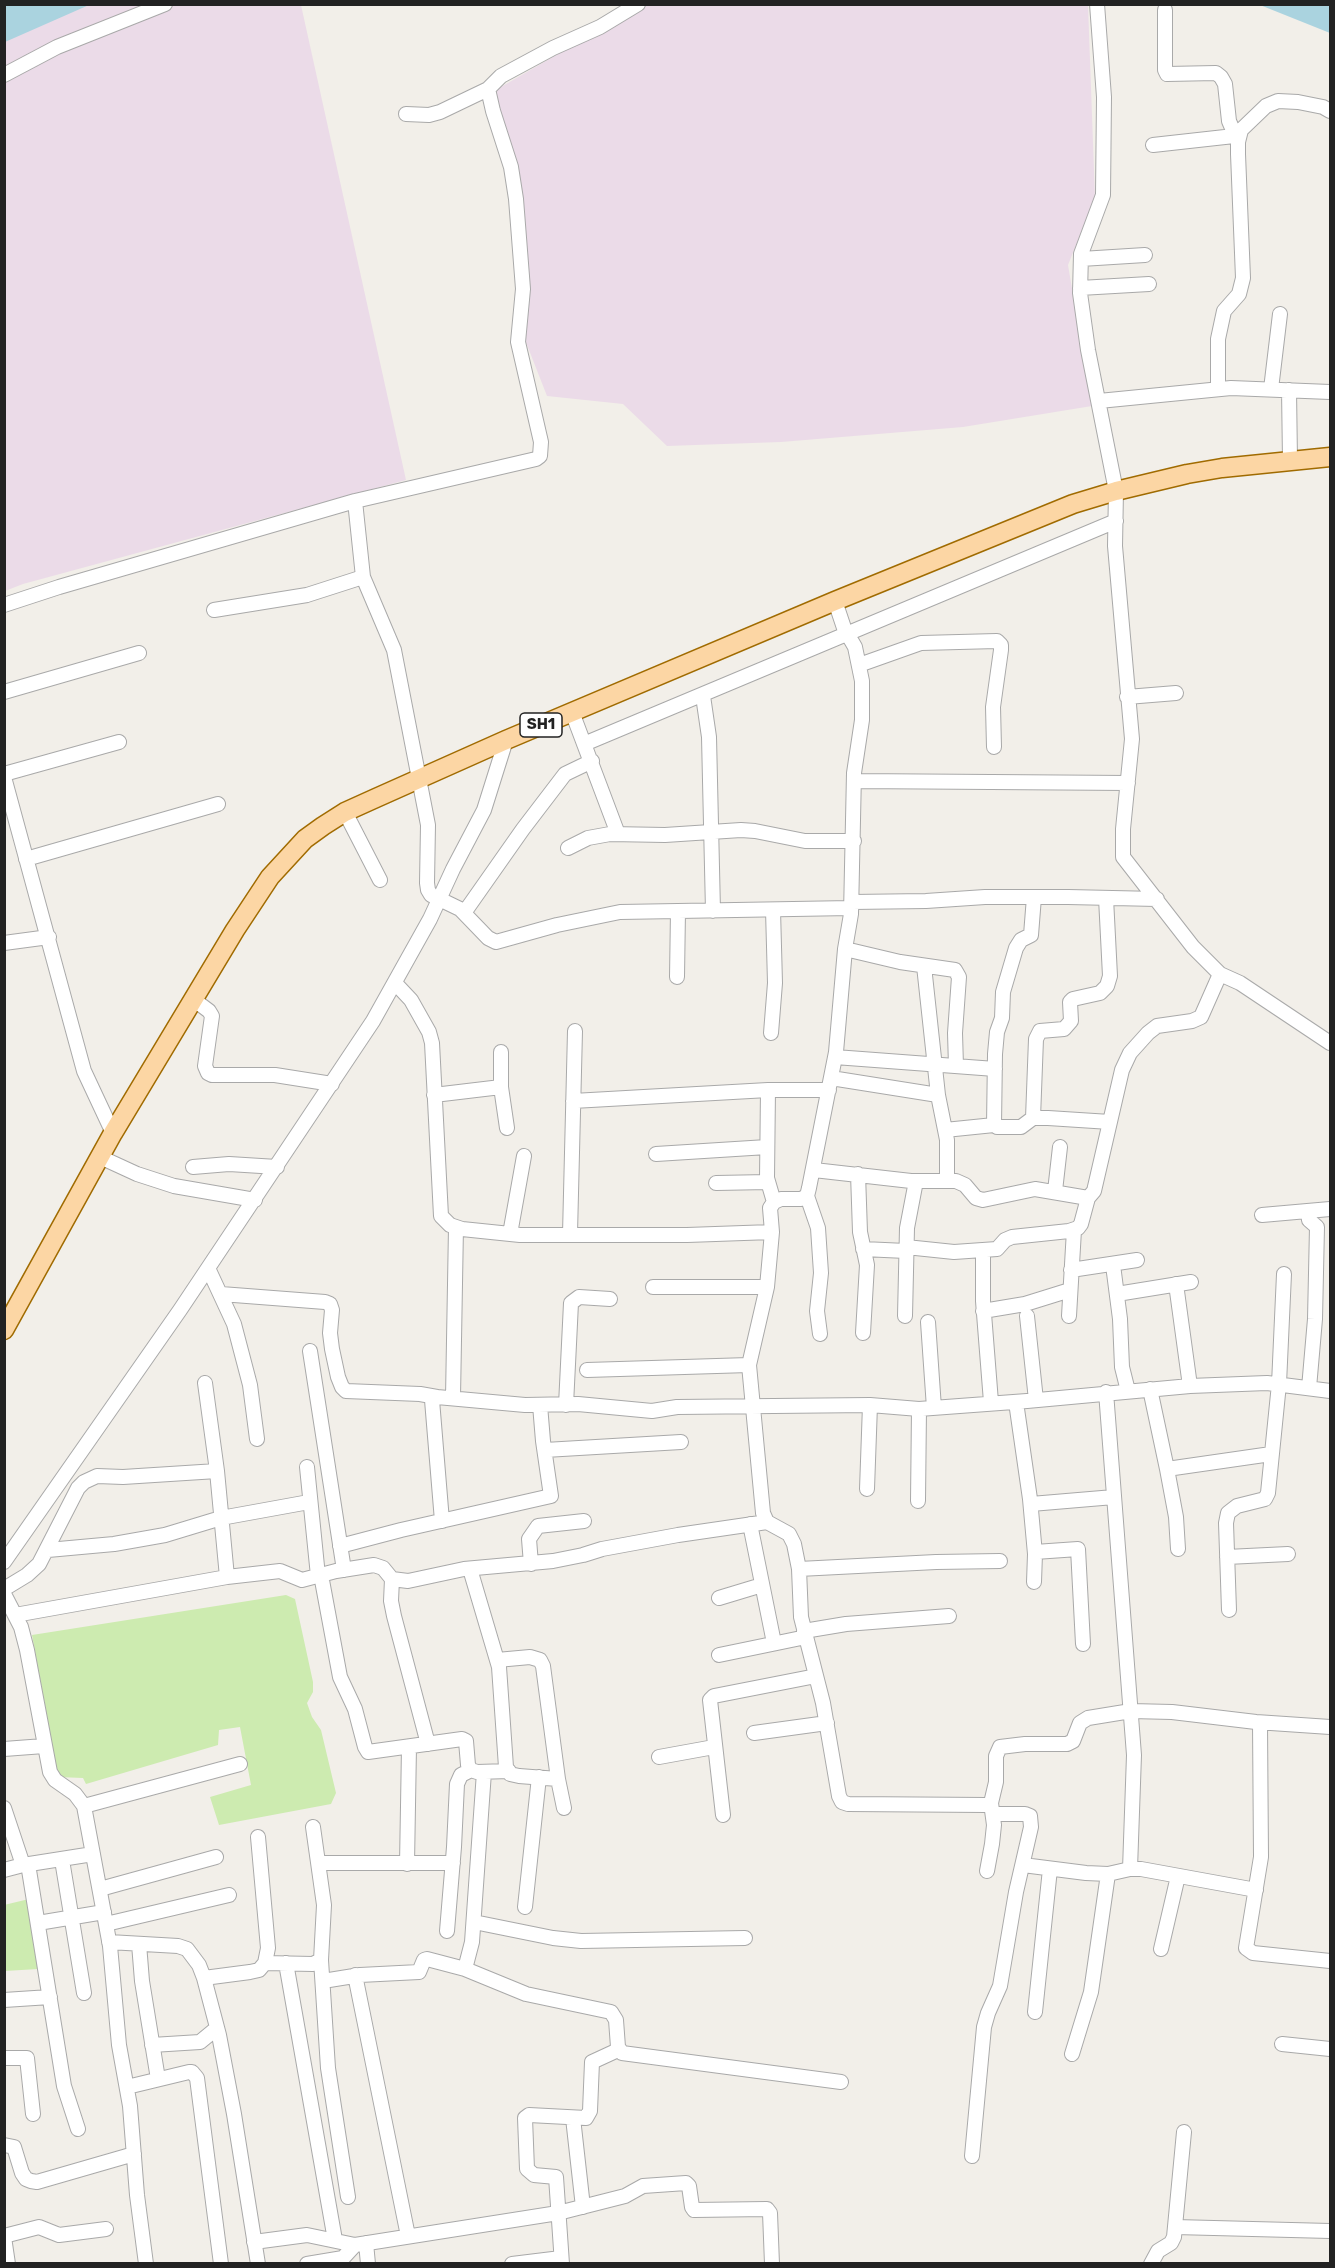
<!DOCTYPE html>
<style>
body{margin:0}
#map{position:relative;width:1335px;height:2268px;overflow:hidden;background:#f2efe9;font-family:Rubik,sans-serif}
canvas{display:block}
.frame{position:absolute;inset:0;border:6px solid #222;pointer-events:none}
</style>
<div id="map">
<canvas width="1335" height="2268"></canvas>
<div class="frame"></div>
</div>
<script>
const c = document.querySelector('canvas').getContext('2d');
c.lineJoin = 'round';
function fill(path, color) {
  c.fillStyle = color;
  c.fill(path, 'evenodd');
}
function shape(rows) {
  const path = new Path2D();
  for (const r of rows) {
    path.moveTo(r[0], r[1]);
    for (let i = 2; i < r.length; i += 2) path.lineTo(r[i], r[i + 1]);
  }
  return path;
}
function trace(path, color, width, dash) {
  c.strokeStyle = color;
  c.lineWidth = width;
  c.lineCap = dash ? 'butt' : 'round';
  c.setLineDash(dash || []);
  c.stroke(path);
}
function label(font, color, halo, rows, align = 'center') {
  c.font = font + ' Rubik,sans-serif';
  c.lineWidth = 6;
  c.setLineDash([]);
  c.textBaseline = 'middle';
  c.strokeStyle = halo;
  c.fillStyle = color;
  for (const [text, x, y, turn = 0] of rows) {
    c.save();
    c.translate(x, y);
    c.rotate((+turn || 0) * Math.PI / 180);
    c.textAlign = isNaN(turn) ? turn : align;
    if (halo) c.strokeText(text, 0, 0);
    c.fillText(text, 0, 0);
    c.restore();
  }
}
const industrial = shape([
 [61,5,301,5,406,480,23,584,5,591,5,31],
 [643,5,1088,5,1095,198,1068,265,1092,406,963,427,781,442,667,446,623,404,547,396,520,327,519,211,494,91]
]);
const grass = shape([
 [286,1595,295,1599,313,1682,313,1692,307,1703,312,1717,321,1730,336,1793,331,1804,219,1825,210,1797,251,1785,240,1727,219,1730,218,1745,86,1784,83,1778,58,1777,32,1635],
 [29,1899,38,1969,5,1971,4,1905]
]);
const water = shape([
 [5,4,89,4,89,5,5,42],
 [1260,5,1330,5,1330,33]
]);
const minor = shape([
 [1097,4,1104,97,1103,195,1081,254,1080,293,1088,350,1116,491,1115,546,1132,739,1123,829,1123,857,1193,947,1220,974,1240,983,1330,1043],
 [1165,10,1165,70,1167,74,1216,73,1221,77,1225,84,1229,121,1238,142],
 [4,75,57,47,165,4],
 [406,114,429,115,440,112,488,89],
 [1153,145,1234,136],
 [1081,259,1145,255],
 [1080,288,1149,284],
 [1218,389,1218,339,1224,311,1239,294,1243,278,1238,154,1238,142,1241,130,1266,106,1278,101,1298,102,1323,107,1330,111],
 [1271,389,1280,314],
 [1289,390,1290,460],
 [1099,401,1231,388,1330,392],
 [355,501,363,577,394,650,428,825,427,883,428,890,431,895,460,909,488,938,496,942,557,925,620,912,851,908],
 [835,601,844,628,855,647,862,681,862,720,854,773,851,914,845,949,836,1052,809,1188,807,1196,801,1199,781,1199,774,1202,770,1208,772,1232,767,1287,749,1365,763,1513,767,1522,789,1534,794,1544,799,1569,801,1617,823,1703,839,1796,842,1802,848,1804,986,1805,991,1803],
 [4,605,59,587,355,501,536,459,540,456,541,442,518,342,523,289,516,199,511,167,493,111,488,89,501,76,553,48,600,27,638,4],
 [214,610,307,595,363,577],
 [859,665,921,643,997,641,1001,645,1001,650,993,707,994,747],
 [4,692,139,653],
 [703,696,709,737,713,911],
 [1127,697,1176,693],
 [572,712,618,834],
 [584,744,1116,521],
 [4,774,119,742],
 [4,777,84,1071,113,1133],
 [854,781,1128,783],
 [345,812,380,880],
 [568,848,588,838,610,834,665,835,741,830,755,831,805,841,854,841],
 [26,859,218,804],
 [1034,897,1031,935,1021,940,1016,948,1003,992,1002,1018,997,1032,995,1054,994,1125,997,1127,1021,1127,1033,1118,1048,1118,1110,1122],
 [852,902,926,901,985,897,1068,897,1157,899],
 [464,913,523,829,565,774,592,761],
 [4,943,49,937],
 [845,949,900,962,955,970,959,977,955,1033,956,1066],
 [677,977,678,911],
 [395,983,411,1000,429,1032,432,1043,441,1216,450,1225,462,1229,520,1235,687,1235,772,1232],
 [193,999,209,1011,212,1016,205,1066,208,1073,212,1075,275,1075,332,1084],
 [771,1033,775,983,773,910],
 [501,1052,501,1087,507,1128],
 [835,1057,995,1069],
 [831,1078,938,1095,924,966],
 [768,1090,767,1178,774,1202],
 [434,1095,501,1087],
 [938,1095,947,1140,947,1181],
 [573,1101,768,1090,829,1090],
 [1033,1118,1036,1039,1040,1031,1064,1029,1071,1021,1070,1002,1073,999,1100,993,1107,986,1110,976,1106,898],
 [945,1130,994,1125],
 [656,1154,767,1147],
 [100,1157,137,1174,174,1186,255,1200],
 [193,1167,229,1164,277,1167],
 [814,1170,911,1181,956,1181,965,1185,976,1198,983,1200,1035,1189,1088,1198,1094,1191,1122,1070,1130,1053,1148,1033,1157,1026,1192,1021,1201,1017,1220,974],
 [858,1174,860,1232,867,1265,863,1333],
 [716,1183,768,1182],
 [1055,1191,1060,1147],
 [807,1196,818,1228,821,1273,817,1311,820,1334],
 [1308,1211,1309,1220,1317,1227,1315,1319,1309,1388],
 [1262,1215,1330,1209],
 [510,1234,524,1156],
 [570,1234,575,1031],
 [906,1247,954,1252,997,1249,1005,1240,1012,1237,1069,1231,1078,1228,1081,1224,1088,1198],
 [863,1249,906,1251],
 [983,1250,983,1301,991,1402],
 [1113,1265,1120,1319,1122,1367,1128,1391],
 [208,1268,234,1324,250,1385,257,1439],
 [1071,1270,1137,1260],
 [1176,1284,1190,1386],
 [653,1287,767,1287],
 [221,1294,325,1302,330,1304,332,1310,330,1333,332,1349,338,1377,342,1387,346,1391,420,1394,437,1397],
 [1117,1294,1191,1282],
 [983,1311,1025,1304,1070,1290],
 [905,1316,907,1228,916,1181],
 [1027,1316,1036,1400],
 [1069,1316,1074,1230],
 [928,1322,934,1408],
 [310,1351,344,1570],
 [587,1370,749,1365],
 [205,1383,217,1471,227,1577],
 [1150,1389,1167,1469,1176,1517,1178,1549],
 [1106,1392,1134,1755,1130,1869],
 [453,1397,456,1227],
 [1016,1402,1030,1499,1035,1554,1034,1582],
 [566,1405,571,1303,579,1297,610,1299],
 [545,1450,681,1442],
 [307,1467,318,1576],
 [1167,1469,1271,1454],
 [867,1489,870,1405],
 [918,1501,919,1409],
 [1031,1504,1114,1497],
 [442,1521,432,1400,437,1397,525,1405,578,1404,652,1411,677,1407,870,1405,919,1409,1027,1401,1190,1386,1267,1383,1330,1391],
 [750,1524,774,1643],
 [340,1546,401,1530,551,1496,543,1441,540,1405],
 [48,1550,114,1544,165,1535,221,1518,309,1502],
 [1035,1552,1078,1549,1083,1644],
 [1227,1557,1288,1554],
 [4,1562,180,1310,373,1021,430,919,453,869,484,810,506,740],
 [531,1564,529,1539,538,1526,584,1521],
 [470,1569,499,1667,506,1767,510,1774,519,1776,558,1779],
 [799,1569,936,1562,1000,1561],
 [321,1575,340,1677,355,1709,365,1747,368,1752,462,1739,466,1741,468,1765,471,1770,477,1772,509,1771],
 [392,1579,391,1601,394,1616,428,1744],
 [4,1589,27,1575,39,1564,78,1488,84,1482,97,1476,123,1477,217,1471],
 [4,1594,21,1627,27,1650,50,1772,55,1780,75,1794,84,1806,110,1946,119,2045,130,2106,137,2195,146,2264],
 [719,1598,762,1585],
 [1229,1610,1226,1523,1228,1513,1237,1506,1265,1499,1268,1493,1279,1384,1284,1274],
 [15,1615,227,1577,280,1571,302,1580,336,1571,374,1565,383,1568,392,1579,408,1581,464,1569,553,1561,583,1555,602,1549,678,1535,767,1522],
 [804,1631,846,1624,949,1616],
 [719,1655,806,1637],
 [497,1660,530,1657,540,1660,543,1666,558,1779,564,1808],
 [1260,1723,1261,1857,1246,1948,1253,1953,1330,1961],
 [754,1733,827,1723],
 [4,1749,44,1746],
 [659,1757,714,1747],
 [84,1806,240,1764],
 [4,1808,23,1865],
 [723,1815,710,1700,714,1696,816,1676],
 [62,1860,84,1993],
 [319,1863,453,1863],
 [28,1864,64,2086,78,2129],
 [407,1864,409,1747],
 [1023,1865,1086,1873,1108,1874,1130,1869,1141,1869,1256,1890],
 [4,1870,23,1865,93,1854],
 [987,1871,992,1844,994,1825,991,1803,996,1782,996,1756,1000,1747,1025,1744,1067,1744,1073,1741,1080,1723,1088,1718,1131,1711,1172,1712,1256,1722,1330,1727],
 [100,1889,216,1857],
 [525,1907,539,1777],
 [474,1922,553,1938,581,1941,745,1938],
 [38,1923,104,1912],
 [106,1924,229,1895],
 [447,1931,454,1847,457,1784,461,1775,471,1770],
 [109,1942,178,1946,187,1949,199,1965,204,1978,219,2035,234,2114,258,2264],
 [139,1944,142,1981,158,2079],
 [1161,1949,1178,1876],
 [321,1960,328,2068,348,2197],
 [265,1963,313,1964,321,1960,324,1905,313,1827],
 [286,1963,335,2240],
 [465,1969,472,1942,484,1772],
 [355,1975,408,2236],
 [204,1978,250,1972,259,1970,265,1963,268,1948,258,1837],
 [323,1981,360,1975,419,1972,424,1960,427,1959,465,1969,526,1994,611,2012,616,2020,618,2047,622,2053,841,2082],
 [4,2000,50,1997],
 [1035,2012,1050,1869],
 [1282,2044,1330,2049],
 [152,2045,200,2042,217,2028],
 [1072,2054,1091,1992,1108,1874],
 [4,2058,27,2058,33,2114],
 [127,2087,189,2072,192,2072,197,2078,221,2264],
 [573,2118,583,2207],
 [4,2145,14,2147,22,2173,26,2179,31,2181,37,2182,134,2154],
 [972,2156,984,2027,988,2013,1000,1986,1016,1892,1031,1827,1030,1816,1025,1814,993,1814],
 [1175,2227,1330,2231],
 [4,2236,39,2227,59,2235,106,2229],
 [4,2237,8,2264],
 [254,2242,307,2235,355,2245,558,2213,625,2196,643,2186,686,2183,689,2186,692,2207,694,2210,767,2209,770,2213,772,2264],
 [366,2243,368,2264],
 [307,2264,343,2258,355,2245],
 [512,2264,561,2258],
 [562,2264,556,2177,534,2175,527,2169,525,2118,529,2115,586,2118,590,2111,592,2062,618,2050],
 [1151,2264,1158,2251,1171,2243,1174,2237,1184,2132]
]);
const major = shape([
 [4,1330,113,1133,235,930,270,877,305,839,323,826,345,812,376,798,506,740,835,601,1073,504,1116,491,1187,474,1222,468,1330,457]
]);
const shields = [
 [541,725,42]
];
const shieldNames = [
 ["SH1",541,725]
];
fill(industrial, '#ebdbe8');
fill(grass, '#cdebb0');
fill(water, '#aad3df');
trace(minor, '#a9a9a9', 16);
trace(major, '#a06b00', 21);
trace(minor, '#fff', 14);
trace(major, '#fcd6a4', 18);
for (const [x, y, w] of shields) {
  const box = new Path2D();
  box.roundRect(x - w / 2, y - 12, w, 24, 4.5);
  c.fillStyle = '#fff';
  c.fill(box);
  trace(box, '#222', 1.5);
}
label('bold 15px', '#222', null, shieldNames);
</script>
